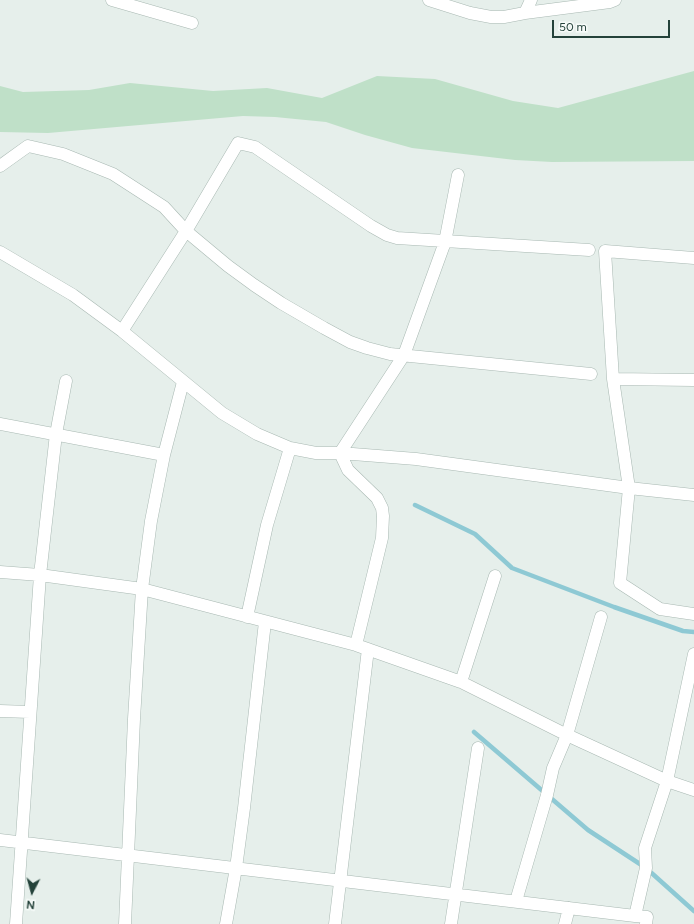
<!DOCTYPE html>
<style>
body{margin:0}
#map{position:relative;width:694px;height:924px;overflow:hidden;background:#e6efeb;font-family:Figtree,sans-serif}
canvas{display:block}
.north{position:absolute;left:12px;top:872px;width:40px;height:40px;-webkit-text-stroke:3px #f7fbf9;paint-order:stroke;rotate:186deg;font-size:11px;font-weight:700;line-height:16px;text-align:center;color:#24423a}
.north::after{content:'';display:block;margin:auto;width:14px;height:18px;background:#24423a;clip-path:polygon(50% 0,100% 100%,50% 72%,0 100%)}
.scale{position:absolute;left:552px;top:20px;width:118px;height:18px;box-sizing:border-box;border:2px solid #24423a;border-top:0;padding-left:5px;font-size:12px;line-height:14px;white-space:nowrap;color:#24423a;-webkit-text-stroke:3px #f7fbf9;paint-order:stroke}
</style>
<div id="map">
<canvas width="694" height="924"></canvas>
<div class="north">N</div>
<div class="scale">50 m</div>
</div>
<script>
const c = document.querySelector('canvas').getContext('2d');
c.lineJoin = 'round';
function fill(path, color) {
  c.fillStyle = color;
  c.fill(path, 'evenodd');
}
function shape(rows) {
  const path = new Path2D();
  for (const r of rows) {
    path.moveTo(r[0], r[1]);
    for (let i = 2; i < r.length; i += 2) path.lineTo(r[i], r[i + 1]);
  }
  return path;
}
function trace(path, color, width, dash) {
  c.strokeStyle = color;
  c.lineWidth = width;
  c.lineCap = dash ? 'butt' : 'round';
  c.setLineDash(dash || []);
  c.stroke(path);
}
const green = shape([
 [694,71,694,161,552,162,515,160,412,148,365,135,326,122,275,117,243,116,48,133,0,132,0,86,23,92,89,90,130,83,213,91,267,88,322,98,377,76,435,79,513,101,558,108]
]);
const stream = shape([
 [415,505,475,534,512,568,614,607,683,631,694,632],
 [474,732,588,830,646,868,694,911]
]);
const street = shape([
 [112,0,192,23],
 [429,0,470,13,491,17,504,17,525,13,610,2,615,0],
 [525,13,531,0],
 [0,166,28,146,63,154,113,174,164,207,186,231,228,266,254,285,281,303,324,328,350,342,367,348,390,354,591,374],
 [0,252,73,295,122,331,222,413,257,434,290,448,316,453,340,453,416,459,629,488,694,495],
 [694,258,605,251,613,379,629,488,620,583,660,609,694,614],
 [122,331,186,231,238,143,255,147,371,226,387,235,397,238,589,250],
 [613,379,694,380],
 [0,424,164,455],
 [0,572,40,575,142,589,356,645,461,682,567,735,667,781,694,790],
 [247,617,267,525,290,448],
 [356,645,382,538,383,516,382,508,377,498,348,470,340,453,404,355,445,242,458,175],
 [461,682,495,576],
 [0,711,30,712],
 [0,840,635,916],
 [516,901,547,795,553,768,567,735,601,617],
 [16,924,40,575,56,434,66,381],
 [125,924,134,719,142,589,151,521,164,455,183,382],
 [226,924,236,868,244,808,265,622],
 [335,924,368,649],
 [451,924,478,748],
 [565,924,569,908],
 [646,924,647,917,635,916,646,868,645,848,667,781,694,654]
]);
fill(green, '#bfe0c8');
trace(stream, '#8ec9d4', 4.5);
trace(street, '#a8b8b2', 13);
trace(street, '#fff', 12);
</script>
